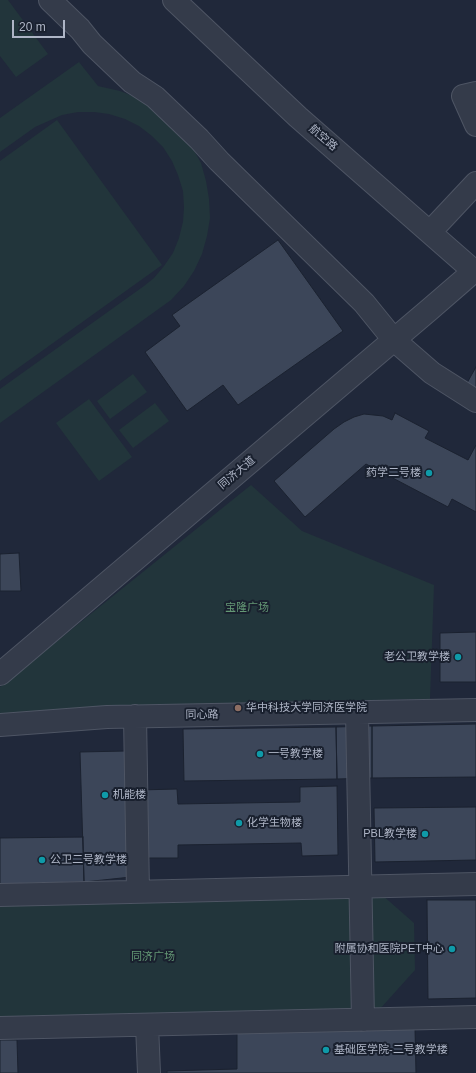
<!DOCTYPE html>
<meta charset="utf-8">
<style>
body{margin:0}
#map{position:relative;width:476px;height:1073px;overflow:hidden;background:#20283a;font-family:Helvetica,sans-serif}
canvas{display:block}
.scale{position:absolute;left:12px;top:20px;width:53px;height:18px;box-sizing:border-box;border:2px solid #aeb5c6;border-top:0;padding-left:5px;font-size:12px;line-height:14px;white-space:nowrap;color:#aeb5c6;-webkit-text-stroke:3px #19202e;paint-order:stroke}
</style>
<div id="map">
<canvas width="476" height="1073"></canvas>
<div class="scale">20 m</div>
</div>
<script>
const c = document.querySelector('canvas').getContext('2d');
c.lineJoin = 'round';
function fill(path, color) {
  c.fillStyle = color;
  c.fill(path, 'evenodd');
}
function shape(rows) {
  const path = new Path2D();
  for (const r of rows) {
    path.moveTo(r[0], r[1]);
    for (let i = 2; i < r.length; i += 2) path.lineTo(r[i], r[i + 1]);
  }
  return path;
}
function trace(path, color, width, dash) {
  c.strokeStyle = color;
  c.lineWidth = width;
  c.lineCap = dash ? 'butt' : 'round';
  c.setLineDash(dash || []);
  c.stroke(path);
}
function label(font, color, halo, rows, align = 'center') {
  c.font = font + ' Helvetica,"Noto Sans SC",sans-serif';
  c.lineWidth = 4;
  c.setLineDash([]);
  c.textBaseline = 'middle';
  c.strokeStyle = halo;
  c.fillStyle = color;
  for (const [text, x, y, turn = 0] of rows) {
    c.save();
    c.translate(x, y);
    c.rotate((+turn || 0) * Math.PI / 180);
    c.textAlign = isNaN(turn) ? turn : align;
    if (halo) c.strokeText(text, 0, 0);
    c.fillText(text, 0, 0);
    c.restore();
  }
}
const green = shape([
 [0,0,8,0,48,54,16,77,0,56],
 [79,62,98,86,120,91,138,98,154,107,192,147,201,163,206,181,209,199,210,218,207,236,202,254,194,271,184,286,171,300,0,423,0,389,144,286,154,278,164,266,173,253,179,238,183,222,184,207,183,191,178,175,172,161,163,147,152,136,139,126,125,119,109,114,94,112,78,112,62,115,35,127,0,152,0,118],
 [57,120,162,265,0,381,0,161],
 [133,374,147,392,110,419,97,401],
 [89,399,132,457,99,481,56,423],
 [155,403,169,421,133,448,119,430],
 [251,485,302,531,434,585,430,699,266,702,64,710,0,718,0,687],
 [381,894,414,923,415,970,379,1010,0,1018,0,902]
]);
const building = shape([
 [278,240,343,331,238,405,223,385,187,411,145,352,180,326,172,315,278,240],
 [476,367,476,388,467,383,476,367],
 [395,413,429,431,425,438,468,460,476,445,476,512,452,499,448,507,366,464,305,517,274,481,334,429,344,422,354,417,364,414,383,416,392,420,395,413],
 [19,553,21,591,0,591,0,554,19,553],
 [476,632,476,682,440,682,440,633,476,632],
 [476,724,476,777,372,778,372,726,476,724],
 [372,726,372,778,337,779,336,727,372,726],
 [336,727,337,779,184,781,183,729,336,727],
 [126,751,131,877,84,882,80,752,126,751],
 [337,786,338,855,302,856,301,843,178,845,178,858,141,858,139,790,177,789,178,804,300,802,300,787,337,786],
 [476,807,476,860,375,862,374,808,476,807],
 [83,837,84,882,0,884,0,838,83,837],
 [427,900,476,900,476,998,428,999,427,900],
 [415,1028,416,1073,167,1073,167,1071,237,1069,237,1032,415,1028],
 [0,1040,17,1040,18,1073,0,1073,0,1040]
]);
const minor = shape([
 [50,0,80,29,92,44,132,82,155,97,199,139,219,161,364,303,394,340,432,373,476,401],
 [174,0,298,117,476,273],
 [476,93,463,96,476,125],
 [430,232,476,183],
 [0,674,429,310,474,271],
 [357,712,363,1020],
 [135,716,138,892],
 [0,725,107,717,476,710],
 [0,895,476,884],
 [147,1025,149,1073],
 [0,1028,476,1017]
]);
const markers = [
 [429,473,4,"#0f9aa8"],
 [458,657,4,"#0f9aa8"],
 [238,708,4,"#8d6e63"],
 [260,754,4,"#0f9aa8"],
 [105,795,4,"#0f9aa8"],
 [239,823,4,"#0f9aa8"],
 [425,834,4,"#0f9aa8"],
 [42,860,4,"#0f9aa8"],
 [452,949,4,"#0f9aa8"],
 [326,1050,4,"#0f9aa8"]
];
const streetNames = [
 ["航空路",323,138,41],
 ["同济大道",237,473,-40],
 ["同心路",202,715,-1]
];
const poiNames = [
 ["药学二号楼",421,473,"right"],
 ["老公卫教学楼",450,657,"right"],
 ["华中科技大学同济医学院",246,708],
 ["一号教学楼",268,754],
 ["机能楼",113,795],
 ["化学生物楼",247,823],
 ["PBL教学楼",417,834,"right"],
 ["公卫二号教学楼",50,860],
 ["附属协和医院PET中心",444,949,"right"],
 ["基础医学院-二号教学楼",334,1050]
];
const parkNames = [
 ["宝隆广场",247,608],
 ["同济广场",153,957]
];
fill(green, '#22353b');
fill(building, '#3c4659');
trace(building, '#1b2230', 1);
trace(minor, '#4e5564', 24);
trace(minor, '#343b4a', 22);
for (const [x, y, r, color] of markers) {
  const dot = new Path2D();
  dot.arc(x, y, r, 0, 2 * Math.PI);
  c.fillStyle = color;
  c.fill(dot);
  trace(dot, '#19202e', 1.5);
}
label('11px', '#aeb5c6', '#19202e', streetNames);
label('11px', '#aeb5c6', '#19202e', poiNames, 'left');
label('11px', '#649875', '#19202e', parkNames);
</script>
